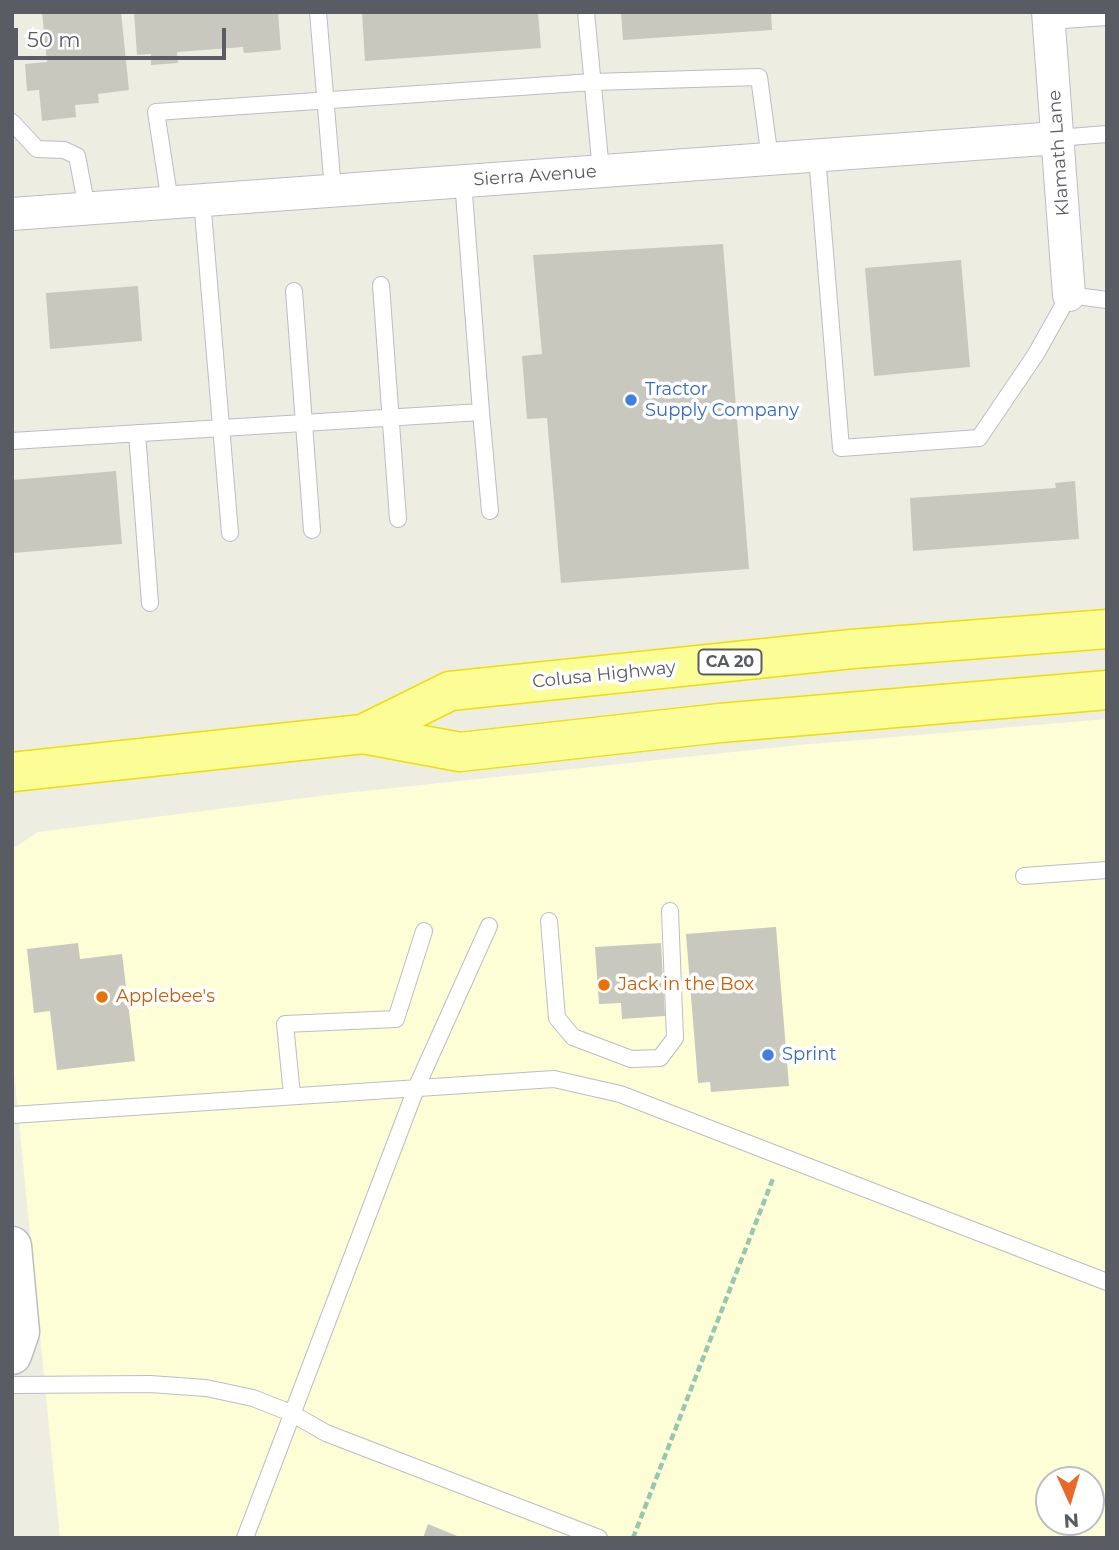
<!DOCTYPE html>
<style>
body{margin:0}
#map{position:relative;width:1119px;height:1550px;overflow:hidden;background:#edede2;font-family:Montserrat,sans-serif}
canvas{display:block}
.frame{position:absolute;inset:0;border:14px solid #5a5c63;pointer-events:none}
.north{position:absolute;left:1035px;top:1466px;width:70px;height:70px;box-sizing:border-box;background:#fff;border:2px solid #bdbec1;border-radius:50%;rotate:176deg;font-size:19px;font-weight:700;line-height:28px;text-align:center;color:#5a5c63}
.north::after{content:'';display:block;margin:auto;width:24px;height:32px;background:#eb682b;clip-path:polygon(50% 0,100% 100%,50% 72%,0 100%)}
.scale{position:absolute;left:14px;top:28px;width:212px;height:32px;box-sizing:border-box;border:4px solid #5a5c63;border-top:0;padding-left:9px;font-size:21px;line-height:24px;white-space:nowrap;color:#5a5c63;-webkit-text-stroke:5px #fff;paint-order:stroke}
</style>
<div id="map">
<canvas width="1119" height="1550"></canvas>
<div class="frame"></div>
<div class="north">N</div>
<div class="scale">50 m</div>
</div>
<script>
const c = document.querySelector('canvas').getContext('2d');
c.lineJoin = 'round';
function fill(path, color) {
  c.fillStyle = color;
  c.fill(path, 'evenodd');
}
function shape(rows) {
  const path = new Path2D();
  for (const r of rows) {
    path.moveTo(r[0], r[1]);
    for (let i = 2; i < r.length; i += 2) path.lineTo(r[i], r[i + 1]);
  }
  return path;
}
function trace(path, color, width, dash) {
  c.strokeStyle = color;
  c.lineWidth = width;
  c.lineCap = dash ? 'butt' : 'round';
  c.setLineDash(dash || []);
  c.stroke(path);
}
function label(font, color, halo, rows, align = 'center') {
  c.font = font + ' Montserrat,sans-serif';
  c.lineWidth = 7;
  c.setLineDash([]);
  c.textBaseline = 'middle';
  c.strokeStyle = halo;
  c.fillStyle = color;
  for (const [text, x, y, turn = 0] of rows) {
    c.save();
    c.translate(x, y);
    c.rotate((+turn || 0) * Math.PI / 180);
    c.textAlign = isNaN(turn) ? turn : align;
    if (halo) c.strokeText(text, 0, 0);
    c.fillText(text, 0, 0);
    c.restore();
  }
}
const commercial = shape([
 [1107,719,1107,1538,60,1538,12,1051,12,849,38,832,336,794,799,745],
 [1049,1480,1091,1480,1091,1522,1049,1522]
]);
const building = shape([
 [42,12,121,12,129,90,98,94,99,103,75,105,76,117,42,121,39,90,27,91,25,64,47,62],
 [134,12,278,12,281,50,244,53,243,47,177,52,178,63,151,65,151,54,137,55],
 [362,12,538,12,541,48,365,61],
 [621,12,771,12,772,30,623,40],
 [723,244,749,569,561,583,547,418,527,419,522,356,542,354,533,255],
 [961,260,970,367,874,376,865,268],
 [138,286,142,341,50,349,46,293],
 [116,471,122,544,12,553,12,480],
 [1075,481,1079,539,913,551,910,498,1056,488,1055,483],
 [776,927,789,1086,711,1092,710,1082,698,1083,686,934],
 [78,943,80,959,122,954,135,1061,57,1070,50,1011,34,1013,27,949],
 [661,943,665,1016,622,1019,621,1003,599,1004,595,947],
 [428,1524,462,1538,423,1538]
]);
const path = shape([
 [633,1538,774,1176]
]);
const service = shape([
 [318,12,333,190],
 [586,12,601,171],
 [1049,21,1107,17],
 [12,122,37,149,64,150,77,156,87,208],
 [1057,138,1107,134],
 [817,156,841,448,979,438,1036,354,1069,295,1107,300],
 [202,200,230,533],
 [170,202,156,112,593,82,759,77,770,159],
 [381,285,398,519],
 [294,291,312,530],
 [481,412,490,511],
 [137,433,150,603],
 [12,441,481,412,463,181],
 [1024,876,1107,870],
 [549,921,557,1018,573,1037,631,1059,660,1058,675,1038,670,911],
 [292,1095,285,1024,396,1019,424,931],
 [12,1115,554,1079,620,1094,1107,1282],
 [12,1385,150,1384,206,1388,253,1398,291,1413,326,1433,599,1538],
 [245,1538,417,1086,489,926]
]);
const minor = shape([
 [1048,12,1069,295],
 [12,214,1057,138]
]);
const tertiary = shape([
 [12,1246,20,1332,12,1355]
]);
const trunk = shape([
 [363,734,450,691,852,649,1107,629],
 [12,772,363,734,460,752,720,723,1107,690]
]);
const markers = [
 [631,400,7,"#3f7fe0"],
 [604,985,7,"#e8710a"],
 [102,997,7,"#e8710a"],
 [768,1055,7,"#3f7fe0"]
];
const shields = [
 [730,662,63]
];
const shieldNames = [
 ["CA 20",730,662]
];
const streetNames = [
 ["Klamath Lane",1059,153,-94],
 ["Sierra Avenue",535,176,-4],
 ["Colusa Highway",604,675,-6]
];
const shopNames = [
 ["Tractor",645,390],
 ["Supply Company",645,411],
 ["Sprint",782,1055]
];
const foodNames = [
 ["Jack in the Box",618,985],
 ["Applebee's",116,997]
];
fill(commercial, '#fefed6');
fill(building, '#c8c8be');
trace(service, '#bcbdc4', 18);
trace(minor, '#bcbdc4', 34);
trace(tertiary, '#bcbdc4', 41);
trace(trunk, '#efde00', 41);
trace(path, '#97c7b0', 4.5, [7, 3.5]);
trace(service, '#fff', 16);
trace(minor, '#fff', 32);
trace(tertiary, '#fff', 38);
trace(trunk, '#fbfe97', 38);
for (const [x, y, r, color] of markers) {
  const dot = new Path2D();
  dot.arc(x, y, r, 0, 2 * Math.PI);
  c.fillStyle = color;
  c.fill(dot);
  trace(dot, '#fff', 2.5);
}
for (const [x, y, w] of shields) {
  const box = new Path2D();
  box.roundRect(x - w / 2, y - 12.5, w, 25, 5);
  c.fillStyle = '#fff';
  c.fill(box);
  trace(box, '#5a5c63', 2);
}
label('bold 16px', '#5a5c63', null, shieldNames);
label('18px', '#5a5c63', '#fff', streetNames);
label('18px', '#366cbe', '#fff', shopNames, 'left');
label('18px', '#c56008', '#fff', foodNames, 'left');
</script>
